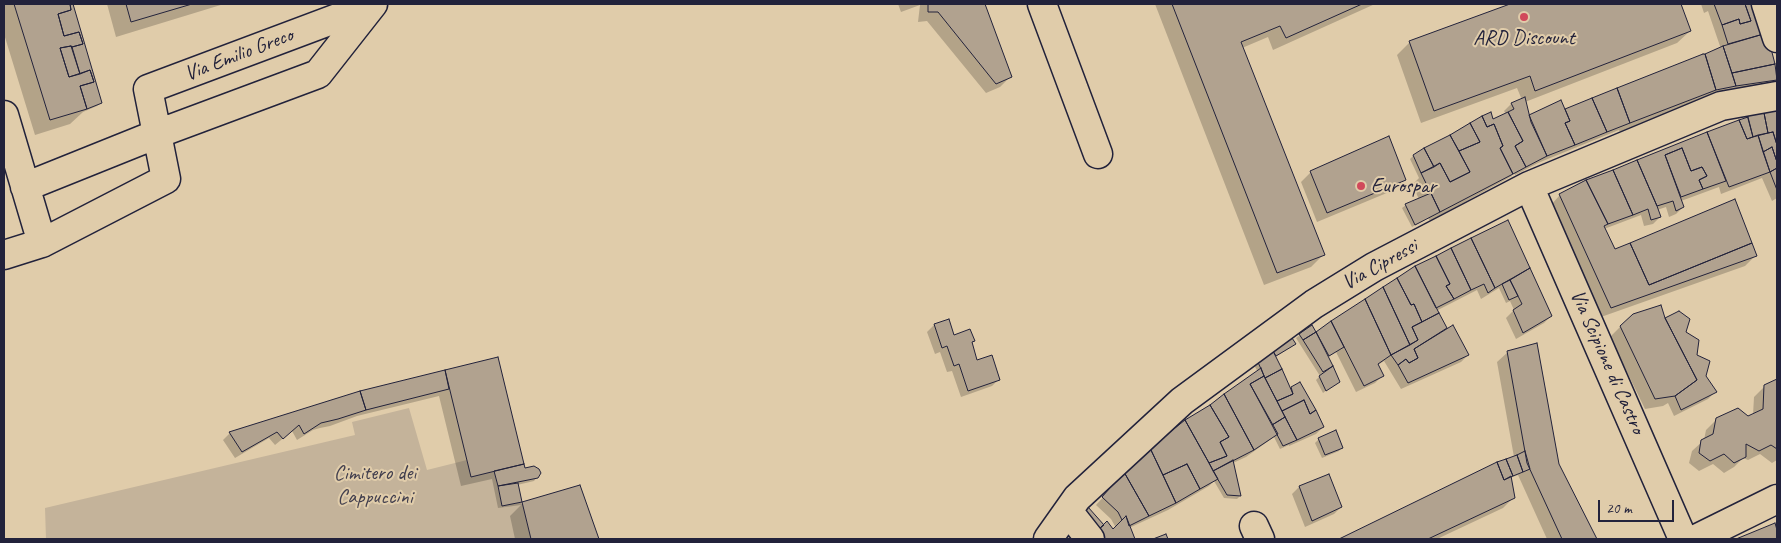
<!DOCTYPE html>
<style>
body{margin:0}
#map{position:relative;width:1781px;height:543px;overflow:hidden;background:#e0ccaa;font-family:Caveat,sans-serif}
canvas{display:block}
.frame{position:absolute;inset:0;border:5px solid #22223b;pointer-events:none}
.scale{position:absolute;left:1598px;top:500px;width:76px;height:22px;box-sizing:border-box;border:2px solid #22223b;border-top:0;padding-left:6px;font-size:15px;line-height:18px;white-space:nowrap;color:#22223b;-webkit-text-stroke:4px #e0ccaa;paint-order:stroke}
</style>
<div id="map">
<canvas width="1781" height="543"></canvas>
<div class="frame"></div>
<div class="scale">20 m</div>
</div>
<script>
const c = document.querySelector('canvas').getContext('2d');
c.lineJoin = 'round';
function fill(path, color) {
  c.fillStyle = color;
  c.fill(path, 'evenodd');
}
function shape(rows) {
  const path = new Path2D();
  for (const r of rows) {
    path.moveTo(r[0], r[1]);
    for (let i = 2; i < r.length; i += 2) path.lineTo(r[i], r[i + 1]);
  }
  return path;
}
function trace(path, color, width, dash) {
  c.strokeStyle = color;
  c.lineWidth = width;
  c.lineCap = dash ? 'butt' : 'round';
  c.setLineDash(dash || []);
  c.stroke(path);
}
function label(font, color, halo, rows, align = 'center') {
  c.font = font + ' Caveat,sans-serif';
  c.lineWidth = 4;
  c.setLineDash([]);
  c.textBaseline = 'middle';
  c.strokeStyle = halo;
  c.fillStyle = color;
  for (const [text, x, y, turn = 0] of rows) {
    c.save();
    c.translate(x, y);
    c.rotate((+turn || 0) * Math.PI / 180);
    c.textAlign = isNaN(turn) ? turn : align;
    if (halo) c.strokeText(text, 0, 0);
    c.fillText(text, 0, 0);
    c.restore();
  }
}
const green = shape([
 [409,408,427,470,467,460,471,477,494,471,502,505,522,502,531,539,46,539,45,508,355,435,352,422]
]);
const shadow = shape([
 [4,4,72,4,101,103,97,106,83,112,70,124,35,135,4,34],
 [107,4,224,4,116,37],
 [898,4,984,4,1011,76,1000,87,986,93,927,21,918,22,920,5,901,12],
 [1155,4,1229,4,1229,6,1234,4,1375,4,1273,50,1268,37,1242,48,1324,254,1311,267,1264,285],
 [1513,4,1680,4,1690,31,1677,43,1525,102,1528,117,1565,110,1721,49,1708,11,1704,13,1701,4,1755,4,1777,80,1773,83,1732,89,1728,93,1708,97,1704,100,1620,132,1619,130,1538,163,1515,175,1501,146,1499,148,1512,176,1430,221,1428,218,1412,227,1402,208,1406,205,1419,199,1412,185,1419,178,1410,159,1413,156,1490,114,1493,120,1506,114,1504,111,1511,104,1522,100,1517,88,1421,123,1397,55,1410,42],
 [1777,107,1777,198,1772,201,1762,178,1721,194,1719,187,1681,201,1683,207,1676,214,1669,217,1666,207,1657,210,1660,217,1653,224,1644,226,1641,215,1604,229,1615,250,1755,256,1745,266,1601,317,1550,206,1560,195,1587,181,1744,119,1744,116],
 [1311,172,1404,180,1394,190,1317,222,1301,182],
 [1507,221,1551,316,1544,323,1516,339,1506,318,1514,310,1510,301,1506,303,1499,288,1481,299,1477,290,1436,311,1447,330,1468,355,1461,362,1401,389,1384,361,1378,365,1382,376,1375,383,1356,392,1336,352,1328,357,1339,381,1323,393,1316,380,1320,376,1296,338,1300,335,1316,333,1415,267],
 [948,320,953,336,973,341,972,343,977,362,999,379,992,386,961,397,952,371,947,372,940,352,935,354,927,332,934,325],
 [1665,320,1684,332,1704,376,1715,392,1708,399,1674,416,1668,403,1663,406,1645,409,1610,337,1620,327],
 [1292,340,1291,347,1275,357,1290,389,1300,384,1323,427,1316,434,1289,446,1289,445,1280,449,1274,437,1246,457,1233,463,1240,496,1237,499,1224,498,1214,481,1209,486,1168,510,1129,528,1133,539,1090,539,1103,526,1113,530,1116,528,1111,519,1096,505,1118,481,1152,448,1258,372,1254,365,1258,361],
 [1508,352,1558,464,1596,539,1547,539,1518,475,1510,478,1514,497,1503,508,1437,539,1342,539,1497,463,1514,457,1497,362],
 [497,358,524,469,537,477,534,481,517,485,521,504,579,486,597,539,515,539,510,516,521,505,498,508,492,479,461,486,439,396,357,416,330,426,320,428,313,430,297,440,292,431,275,445,269,438,235,458,223,440,230,433,445,371],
 [1777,380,1777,460,1772,463,1760,454,1748,460,1743,458,1734,467,1724,473,1713,464,1699,471,1689,463,1692,451,1704,440,1706,430,1717,419,1748,418,1753,415,1754,397,1765,386],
 [1319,439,1342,447,1339,451,1322,458,1315,443],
 [1299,487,1341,507,1334,514,1305,527,1292,494],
 [1777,523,1777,539,1739,539,1773,525],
 [1070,532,1075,539,1063,539]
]);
const building = shape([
 [14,4,70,4,71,10,58,14,64,36,79,32,83,44,72,47,71,46,60,48,69,77,90,70,94,82,80,86,87,109,50,120,14,4],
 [70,4,73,4,102,103,87,109,80,86,94,82,90,70,80,74,72,47,83,44,79,32,64,36,58,14,71,10,70,4],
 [126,4,192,4,131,22,126,4],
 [928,4,985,4,1012,77,996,84,938,12,928,12,928,4],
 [1172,4,1362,4,1286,38,1280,26,1241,42,1325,255,1277,273,1172,4],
 [1510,4,1681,4,1691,31,1535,91,1530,76,1434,111,1409,41,1510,4],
 [1714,4,1745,4,1751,21,1740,24,1739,19,1722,25,1714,4],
 [1745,4,1756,4,1767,33,1728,44,1722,25,1739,19,1740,24,1751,21,1745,4],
 [1767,33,1775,64,1732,73,1723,46,1767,33],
 [71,46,80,74,69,77,60,48,71,46],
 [1723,46,1736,86,1716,90,1705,54,1723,46],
 [1703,54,1705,54,1716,90,1630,123,1617,88,1703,54],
 [1775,64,1777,80,1736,86,1732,73,1775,64],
 [1617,88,1630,123,1607,132,1592,98,1617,88],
 [1525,97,1531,122,1547,156,1526,167,1515,146,1523,141,1508,112,1514,109,1511,103,1525,97],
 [1592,98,1607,132,1575,145,1565,123,1570,121,1565,109,1592,98],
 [1561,100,1570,121,1565,123,1575,145,1547,156,1529,115,1561,100],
 [1777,106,1777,145,1773,132,1768,133,1763,108,1777,106],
 [1763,108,1768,133,1753,137,1746,111,1763,108],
 [1491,112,1493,119,1508,112,1523,141,1515,146,1526,167,1513,174,1500,148,1503,146,1494,124,1487,127,1482,116,1491,112],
 [1482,116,1487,127,1494,124,1503,146,1500,148,1513,174,1440,212,1421,173,1440,163,1450,182,1470,172,1459,151,1480,142,1470,123,1482,116],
 [1748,117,1753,137,1747,139,1739,120,1748,117],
 [1739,120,1747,139,1758,135,1770,172,1729,187,1707,132,1739,120],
 [1470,123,1480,142,1459,151,1450,135,1470,123],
 [1707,132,1726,181,1703,189,1699,180,1707,176,1702,167,1691,171,1682,148,1665,155,1684,207,1676,211,1673,201,1657,206,1637,160,1707,132],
 [1773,132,1777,145,1777,162,1772,147,1763,152,1758,135,1773,132],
 [1450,135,1470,172,1450,182,1440,163,1434,167,1424,148,1450,135],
 [1389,136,1406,180,1327,213,1310,171,1389,136],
 [1772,147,1777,162,1777,168,1770,172,1763,152,1772,147],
 [1424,148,1434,167,1421,173,1413,155,1424,148],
 [1682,148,1691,171,1702,167,1707,176,1699,180,1703,189,1681,197,1665,155,1682,148],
 [1637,160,1657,206,1661,217,1651,220,1648,209,1633,215,1613,170,1637,160],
 [1777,168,1777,190,1770,172,1777,168],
 [1613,170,1633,215,1608,224,1586,180,1613,170],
 [1586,180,1608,224,1604,226,1615,249,1630,243,1649,285,1752,243,1757,256,1611,308,1559,194,1586,180],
 [1431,193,1440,212,1415,225,1405,204,1431,193],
 [1735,199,1752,243,1649,285,1630,243,1735,199],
 [1508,220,1530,268,1495,288,1471,238,1508,220],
 [1471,238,1495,288,1488,293,1484,284,1471,290,1451,248,1471,238],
 [1451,248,1471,290,1454,299,1446,286,1450,284,1436,256,1451,248],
 [1436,256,1450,284,1446,286,1454,299,1436,308,1415,266,1436,256],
 [1415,266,1439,313,1422,322,1414,304,1411,305,1397,278,1415,266],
 [1530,268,1552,316,1523,333,1513,310,1522,304,1510,280,1530,268],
 [1397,278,1411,305,1414,304,1422,322,1412,327,1418,340,1410,345,1383,287,1397,278],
 [1510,280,1518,296,1509,300,1502,284,1510,280],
 [1383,287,1410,345,1391,355,1365,299,1383,287],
 [1365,299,1391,355,1378,364,1384,376,1364,386,1331,321,1365,299],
 [1661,305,1665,318,1697,380,1675,396,1655,399,1620,326,1633,314,1661,305],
 [1679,311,1690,319,1686,332,1699,340,1697,355,1710,361,1706,376,1717,392,1681,410,1675,396,1697,380,1665,318,1679,311],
 [1439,313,1447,328,1414,349,1418,358,1409,363,1406,359,1398,365,1391,355,1418,340,1412,327,1439,313],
 [949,319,954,335,970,329,975,341,972,342,977,360,992,355,1000,380,968,391,959,364,954,366,947,346,942,348,934,324,949,319],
 [1331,321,1344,347,1329,356,1316,332,1331,321],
 [1312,325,1316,332,1303,340,1299,334,1312,325],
 [1453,325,1469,355,1408,383,1398,365,1406,359,1409,363,1418,358,1414,349,1453,325],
 [1316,332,1333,366,1323,372,1303,340,1316,332],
 [1292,338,1296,344,1276,356,1273,351,1292,338],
 [1537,343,1559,464,1597,539,1562,539,1527,463,1507,351,1537,343],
 [1273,351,1282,369,1265,378,1257,360,1273,351],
 [498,357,524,464,471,477,445,370,498,357],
 [1333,366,1340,382,1326,391,1319,376,1333,366],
 [1261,368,1264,376,1250,384,1278,434,1254,450,1224,394,1261,368],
 [1282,369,1293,394,1277,401,1265,378,1282,369],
 [445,370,449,389,366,410,360,391,445,370],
 [1264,376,1285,417,1272,425,1250,384,1264,376],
 [1777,379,1777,449,1771,445,1759,451,1746,444,1746,457,1734,463,1724,454,1710,461,1699,453,1701,440,1713,434,1716,418,1738,408,1748,416,1763,409,1764,385,1777,379],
 [1300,382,1316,410,1310,414,1304,400,1282,411,1277,401,1293,394,1291,387,1300,382],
 [360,391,366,410,338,419,321,423,304,434,299,425,283,439,277,432,242,452,229,432,360,391],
 [1224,394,1254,450,1213,471,1209,463,1227,456,1220,442,1229,437,1210,405,1224,394],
 [1304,400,1310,414,1316,410,1324,427,1297,440,1282,411,1304,400],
 [1210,405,1229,437,1220,442,1227,456,1209,463,1185,420,1210,405],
 [1285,417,1297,440,1283,446,1272,425,1285,417],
 [1185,420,1218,479,1200,489,1187,464,1163,475,1150,448,1185,420],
 [1336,430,1343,448,1325,455,1318,438,1336,430],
 [1150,448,1176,503,1149,516,1124,472,1150,448],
 [1525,451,1530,469,1523,472,1517,455,1525,451],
 [1517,455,1523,472,1513,476,1506,459,1517,455],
 [1506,459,1513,476,1504,480,1497,462,1506,459],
 [1233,460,1241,496,1227,495,1213,471,1233,460],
 [1497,462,1504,480,1511,476,1515,498,1428,539,1339,539,1497,462],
 [524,464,525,468,534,466,539,469,541,473,538,478,498,486,494,471,524,464],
 [1187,464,1200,489,1176,503,1163,475,1187,464],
 [1124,472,1149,516,1129,526,1126,516,1122,520,1118,512,1102,497,1124,472],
 [1329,474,1342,507,1312,521,1299,486,1329,474],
 [518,483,522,502,502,506,498,486,518,483],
 [580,485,599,539,531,539,522,502,580,485],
 [1088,507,1104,525,1095,533,1079,515,1088,507],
 [1126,516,1135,539,1097,539,1095,533,1107,521,1113,529,1126,516],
 [1775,523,1777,530,1777,539,1736,539,1775,523],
 [1166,534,1168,539,1153,539,1166,534]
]);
const street = shape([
 [1042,4,1098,154],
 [1766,4,1777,38],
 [4,115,42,243],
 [1529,186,1683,539],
 [25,187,157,134,148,89,372,5],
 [4,255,42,243,166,179,157,134,318,74,373,4],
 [1068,511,1090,539],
 [1254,526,1260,539],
 [1048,539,1077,498,1182,401,1314,304,1374,267,1529,186,1721,106,1777,96],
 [1696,539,1777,499]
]);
const markers = [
 [1524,17,5,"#d1495b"],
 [1361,186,5,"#d1495b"]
];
const poiNames = [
 ["ARD Discount",1524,38],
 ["Eurospar",1371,186,"left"]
];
const streetNames = [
 ["Via Emilio Greco",239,55,-21],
 ["Via Cipressi",1380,265,-29],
 ["Via Scipione di Castro",1607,362,66]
];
const parkNames = [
 ["Cimitero dei",375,473],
 ["Cappuccini",375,497]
];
fill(green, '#c4b39a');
fill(shadow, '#0003');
fill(building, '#b1a28f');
trace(building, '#22223b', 1);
trace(street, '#22223b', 31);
trace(street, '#e0ccaa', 28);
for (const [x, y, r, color] of markers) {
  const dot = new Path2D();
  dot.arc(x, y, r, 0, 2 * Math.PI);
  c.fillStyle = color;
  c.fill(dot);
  trace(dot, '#e0ccaa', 2);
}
label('21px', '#22223b', '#e0ccaa', poiNames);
label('21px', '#22223b', '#e0ccaa', streetNames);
label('21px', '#423f4e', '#e0ccaa', parkNames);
</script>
